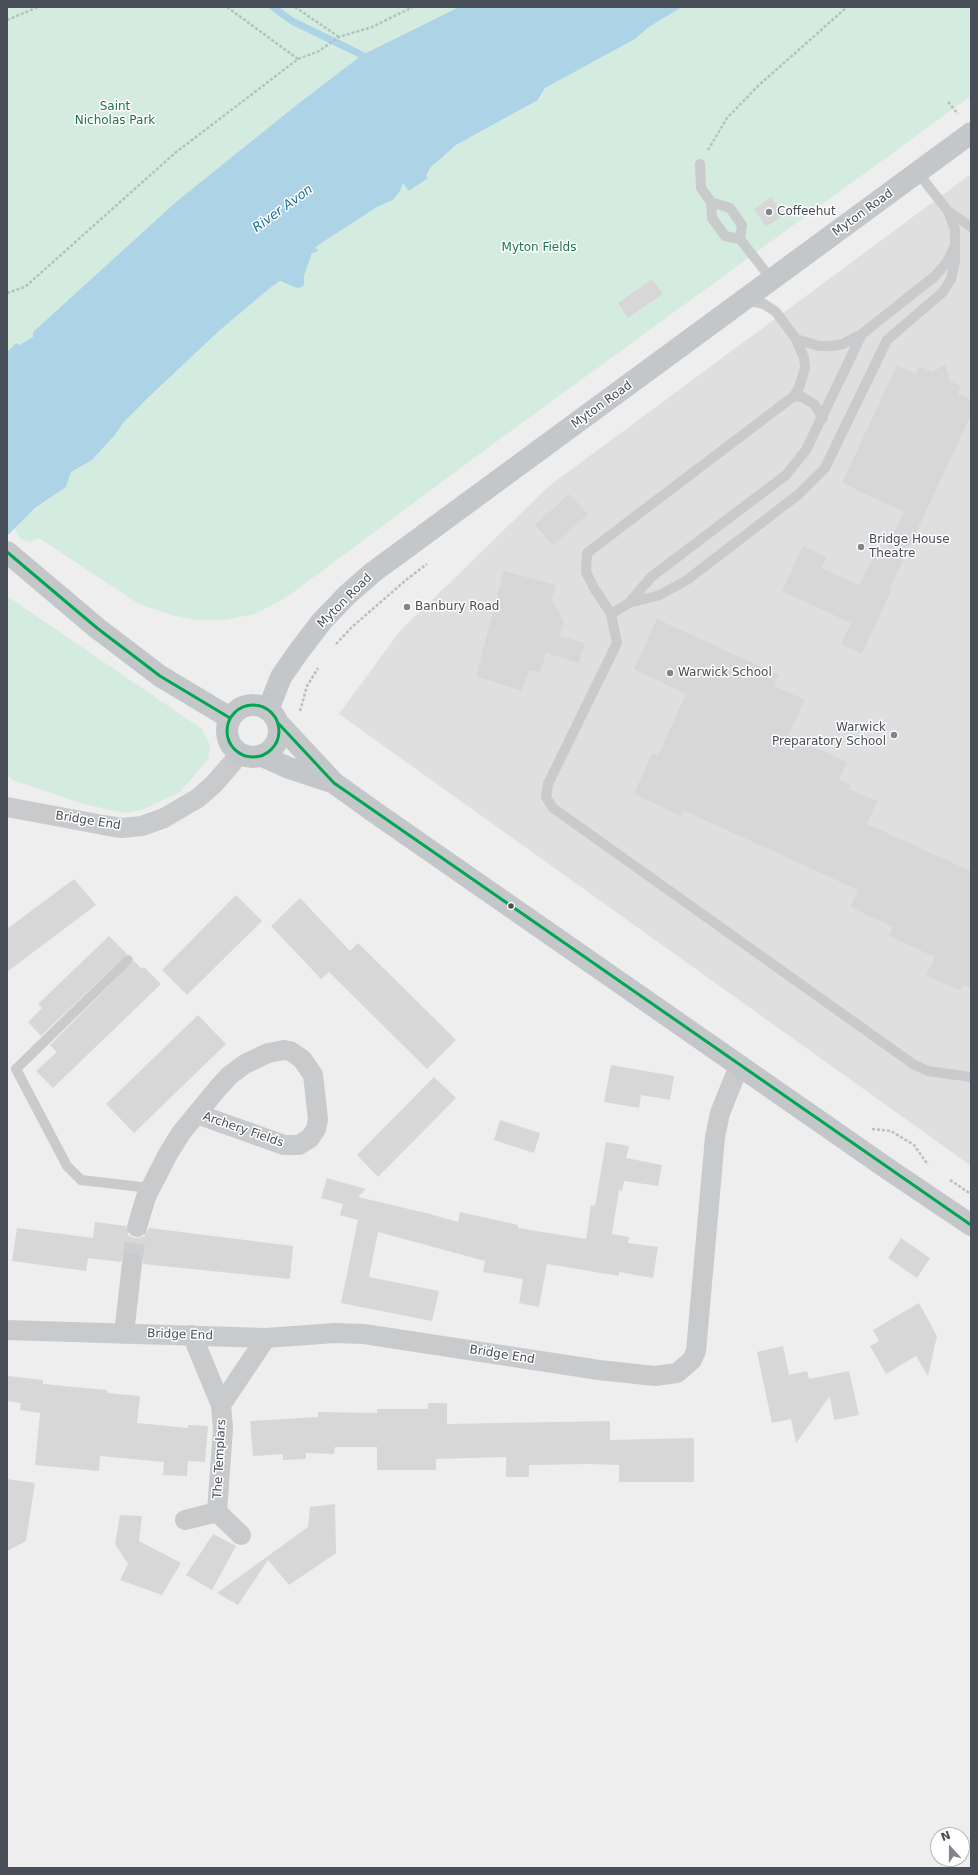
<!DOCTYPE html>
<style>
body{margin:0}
#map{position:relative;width:978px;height:1875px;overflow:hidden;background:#eee;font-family:"DejaVu Sans",sans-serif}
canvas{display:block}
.frame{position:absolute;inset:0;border:8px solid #474e58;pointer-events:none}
.north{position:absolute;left:930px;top:1827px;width:40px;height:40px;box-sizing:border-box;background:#fff;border:1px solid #b5b8bc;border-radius:50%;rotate:339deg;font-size:11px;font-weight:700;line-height:16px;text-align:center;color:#474e58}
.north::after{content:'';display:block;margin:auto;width:14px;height:18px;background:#81868c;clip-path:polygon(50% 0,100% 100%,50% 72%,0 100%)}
</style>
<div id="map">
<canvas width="978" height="1875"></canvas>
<div class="frame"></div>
<div class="north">N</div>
</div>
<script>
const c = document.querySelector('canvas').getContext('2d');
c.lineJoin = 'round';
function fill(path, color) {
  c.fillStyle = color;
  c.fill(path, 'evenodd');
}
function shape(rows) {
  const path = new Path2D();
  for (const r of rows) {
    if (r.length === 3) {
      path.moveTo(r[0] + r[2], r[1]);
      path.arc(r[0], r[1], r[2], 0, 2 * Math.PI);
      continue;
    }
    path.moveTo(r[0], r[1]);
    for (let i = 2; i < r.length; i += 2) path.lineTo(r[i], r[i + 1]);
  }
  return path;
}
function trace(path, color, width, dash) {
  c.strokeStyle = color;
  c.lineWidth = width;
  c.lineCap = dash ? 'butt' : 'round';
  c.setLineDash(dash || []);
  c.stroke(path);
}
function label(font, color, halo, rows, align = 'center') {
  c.font = font + ' "DejaVu Sans",sans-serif';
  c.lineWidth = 3;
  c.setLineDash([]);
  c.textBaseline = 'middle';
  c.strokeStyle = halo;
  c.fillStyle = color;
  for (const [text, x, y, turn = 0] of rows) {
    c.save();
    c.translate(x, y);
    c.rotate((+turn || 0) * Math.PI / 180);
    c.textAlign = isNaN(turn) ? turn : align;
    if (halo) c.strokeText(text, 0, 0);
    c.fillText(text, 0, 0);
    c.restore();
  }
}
const education = shape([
 [971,174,971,1166,339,714,399,632,549,486]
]);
const green = shape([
 [7,7,459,7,362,55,299,103,177,201,33,332,33,337,19,345,16,344,7,352],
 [682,7,971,7,971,96,504,436,284,599,255,614,224,620,195,620,171,615,139,604,39,538,30,542,20,539,15,529,25,516,66,487,71,472,92,460,115,435,123,423,219,331,276,283,283,282,297,288,304,285,304,276,312,253,317,252,315,248,320,244,377,207,393,200,403,183,427,178,426,176,430,168,456,145,540,99,545,88,635,39,649,27],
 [7,596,202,729,210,745,208,760,180,792,142,810,125,813,83,804,13,780,7,775]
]);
const water = shape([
 [459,7,682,7,649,27,635,39,545,88,538,100,456,145,430,168,426,176,428,178,409,191,403,183,400,191,393,200,377,207,320,244,315,248,318,250,317,252,312,253,304,276,304,285,302,287,297,288,280,281,270,288,219,331,148,398,123,423,115,435,92,460,71,472,66,487,35,508,7,536,7,352,16,343,19,345,33,337,33,332,177,201,299,103,362,55]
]);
const stream = shape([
 [273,7,292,21,362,55,368,61]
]);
const building = shape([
 [771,197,784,215,766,227,754,209],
 [652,279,663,294,628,318,618,303],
 [897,365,916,374,919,366,932,372,945,365,950,381,961,386,958,394,971,400,971,415,889,590,891,591,862,654,841,644,851,623,782,591,803,546,827,557,821,568,859,585,876,551,884,554,904,512,842,483],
 [569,494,588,514,553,545,535,525],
 [504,571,556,585,552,599,564,622,560,636,585,643,579,663,546,653,540,673,529,670,522,691,476,676],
 [657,619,779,675,774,686,805,700,788,735,847,762,839,780,851,785,849,789,877,801,867,824,971,871,971,988,963,985,961,991,926,975,935,957,889,936,893,927,850,907,858,890,683,810,681,816,634,794,652,753,658,756,686,694,634,669],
 [74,879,96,905,7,972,7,929],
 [236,895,262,921,187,995,162,970],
 [300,898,350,951,358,943,456,1040,427,1069,329,972,321,979,271,926],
 [109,936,127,954,41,1036,28,1022,42,1008,38,1004],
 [134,961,142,969,144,967,161,984,53,1088,36,1071,57,1052,50,1045],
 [198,1015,226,1044,134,1133,106,1104],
 [611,1065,674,1076,670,1100,641,1095,639,1108,604,1102],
 [434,1077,456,1098,378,1177,357,1155],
 [500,1120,540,1133,534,1153,494,1140],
 [606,1142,629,1146,626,1158,662,1165,658,1186,624,1181,622,1191,619,1190,612,1234,629,1237,628,1243,658,1247,653,1278,619,1272,619,1276,547,1264,539,1307,519,1303,523,1279,483,1272,485,1261,378,1232,369,1277,439,1291,432,1321,341,1303,358,1220,340,1215,343,1204,321,1198,327,1178,366,1189,358,1197,430,1214,458,1222,460,1212,518,1225,518,1228,586,1239,591,1205,595,1206],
 [95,1222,126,1226,128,1235,134,1238,139,1238,145,1236,149,1228,293,1246,290,1279,143,1264,143,1259,139,1254,133,1252,128,1252,123,1256,121,1262,88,1258,86,1271,12,1261,17,1228,93,1238],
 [901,1238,930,1258,917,1278,888,1258],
 [919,1303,937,1336,928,1376,916,1356,886,1374,870,1346,879,1341,873,1330],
 [783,1346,789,1375,807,1371,809,1379,849,1371,859,1415,834,1420,830,1396,796,1443,791,1419,772,1423,757,1352],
 [7,1376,43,1380,43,1384,107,1390,107,1393,140,1396,137,1423,188,1428,188,1425,208,1426,205,1462,188,1461,187,1476,163,1475,164,1462,100,1456,99,1471,35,1465,40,1413,20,1410,21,1403,7,1401],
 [428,1403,447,1403,447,1424,610,1421,610,1440,694,1438,694,1482,619,1482,619,1465,589,1464,529,1465,529,1477,506,1477,506,1457,436,1459,436,1470,377,1470,377,1447,335,1447,334,1454,306,1453,306,1459,283,1460,283,1454,253,1456,250,1421,318,1417,318,1412,377,1413,377,1409,428,1409],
 [7,1479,35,1483,26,1541,7,1551],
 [335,1504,336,1553,289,1585,268,1560,238,1605,217,1593,308,1527,310,1507],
 [120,1515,142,1516,139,1541,181,1563,162,1595,120,1580,128,1564,115,1544],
 [213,1534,236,1546,212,1590,186,1575]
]);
const minorTunnel = shape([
 [132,1263,137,1227]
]);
const path = shape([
 [227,7,298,59],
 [295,7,339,37],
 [7,20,38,7],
 [948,102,958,114],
 [708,150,727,118,759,85,847,7],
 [7,293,25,287,175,153,298,59,319,51,339,37,372,27,413,7],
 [336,644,352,627,406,580,427,564],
 [300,711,307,686,318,668],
 [872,1129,891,1131,914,1145,928,1165],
 [950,1180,971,1194]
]);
const service = shape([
 [700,164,701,188,711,202,712,218,725,236,740,239,772,280],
 [711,202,730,208,742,225,740,239],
 [948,211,971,227],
 [746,300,764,304,776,312,796,339,804,358,805,368,799,388,794,396,587,553,586,572,594,588,611,614,617,643,548,784,546,797,553,808,913,1064,928,1071,971,1077],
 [796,339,819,346,832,346,843,344,862,334],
 [794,396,802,397,814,404,823,418],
 [629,603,660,595,687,580,799,494,825,468,887,340,943,292,951,279,955,262,955,248],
 [611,614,629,603,651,577,786,475,806,450,862,334,935,276,947,262,955,246,955,230,948,211,918,173],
 [128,960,16,1069,67,1166,81,1180,150,1188]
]);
const minor = shape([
 [7,807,103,825,122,828,142,826,164,818,198,798,214,784,240,754],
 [137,1227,146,1197,168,1154,181,1133,218,1088,230,1075,245,1064,268,1053,284,1050,290,1051,302,1059,313,1075,318,1119,316,1129,310,1138,299,1145,284,1145,197,1114],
 [7,1330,266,1338,335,1333,364,1334,599,1370,655,1376,677,1373,692,1360,696,1351,715,1137,720,1113,739,1066],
 [124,1334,132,1263],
 [192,1335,221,1405,223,1429,217,1512],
 [221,1405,266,1338],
 [185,1520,217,1512,241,1535]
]);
const primary = shape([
 [7,552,97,628,160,676,230,718],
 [253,731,26],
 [268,710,281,677,299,651,322,621,347,595,372,573,971,133],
 [278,723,334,783,373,811,888,1169,971,1225],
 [262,756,289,768,332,782]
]);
const bus1 = shape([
 [7,552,97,628,160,676,230,718],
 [253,731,26],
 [278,723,334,783,971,1225]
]);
const markers = [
 [769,212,4,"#81868c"],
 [861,547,4,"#81868c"],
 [407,607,4,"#81868c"],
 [670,673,4,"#81868c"],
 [894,735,4,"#81868c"],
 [511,906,3.5,"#474e58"]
];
const parkNames = [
 ["Saint",115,107],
 ["Nicholas Park",115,121],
 ["Myton Fields",539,248]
];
const poiNames = [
 ["Coffeehut",777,212],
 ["Bridge House",869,540],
 ["Theatre",869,554],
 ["Banbury Road",415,607],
 ["Warwick School",678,673],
 ["Warwick",886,728,"right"],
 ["Preparatory School",886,742,"right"]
];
const streetNames = [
 ["Myton Road",863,213,-36],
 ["Myton Road",602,405,-36],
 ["Myton Road",345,601,-45],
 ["Bridge End",88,821,9],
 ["Archery Fields",243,1130,19],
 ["Bridge End",180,1335,2],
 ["Bridge End",502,1355,9],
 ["The Templars",220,1459,-87]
];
const waterNames = [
 ["River Avon",283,209,-36]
];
fill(education, '#e0dfdf');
fill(green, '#d4ece0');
fill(water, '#acd4e6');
trace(stream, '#acd4e6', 7);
fill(building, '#d7d7d8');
trace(minorTunnel, '#cdced0', 20, [20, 10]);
trace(path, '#b7c0be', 2.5, [3, 2]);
trace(service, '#c9cacc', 10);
trace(minor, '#c9cacc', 20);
trace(primary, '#c4c7ca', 22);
trace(bus1, '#00a651', 3);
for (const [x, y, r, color] of markers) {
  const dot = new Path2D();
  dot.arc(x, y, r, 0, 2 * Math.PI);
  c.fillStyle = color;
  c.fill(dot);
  trace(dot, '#fff', 1.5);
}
label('12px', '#1f7251', '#fff', parkNames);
label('12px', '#474e58', '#fff', poiNames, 'left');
label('12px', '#474e58', '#fff', streetNames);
label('italic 13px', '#1a7199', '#fff', waterNames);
</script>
